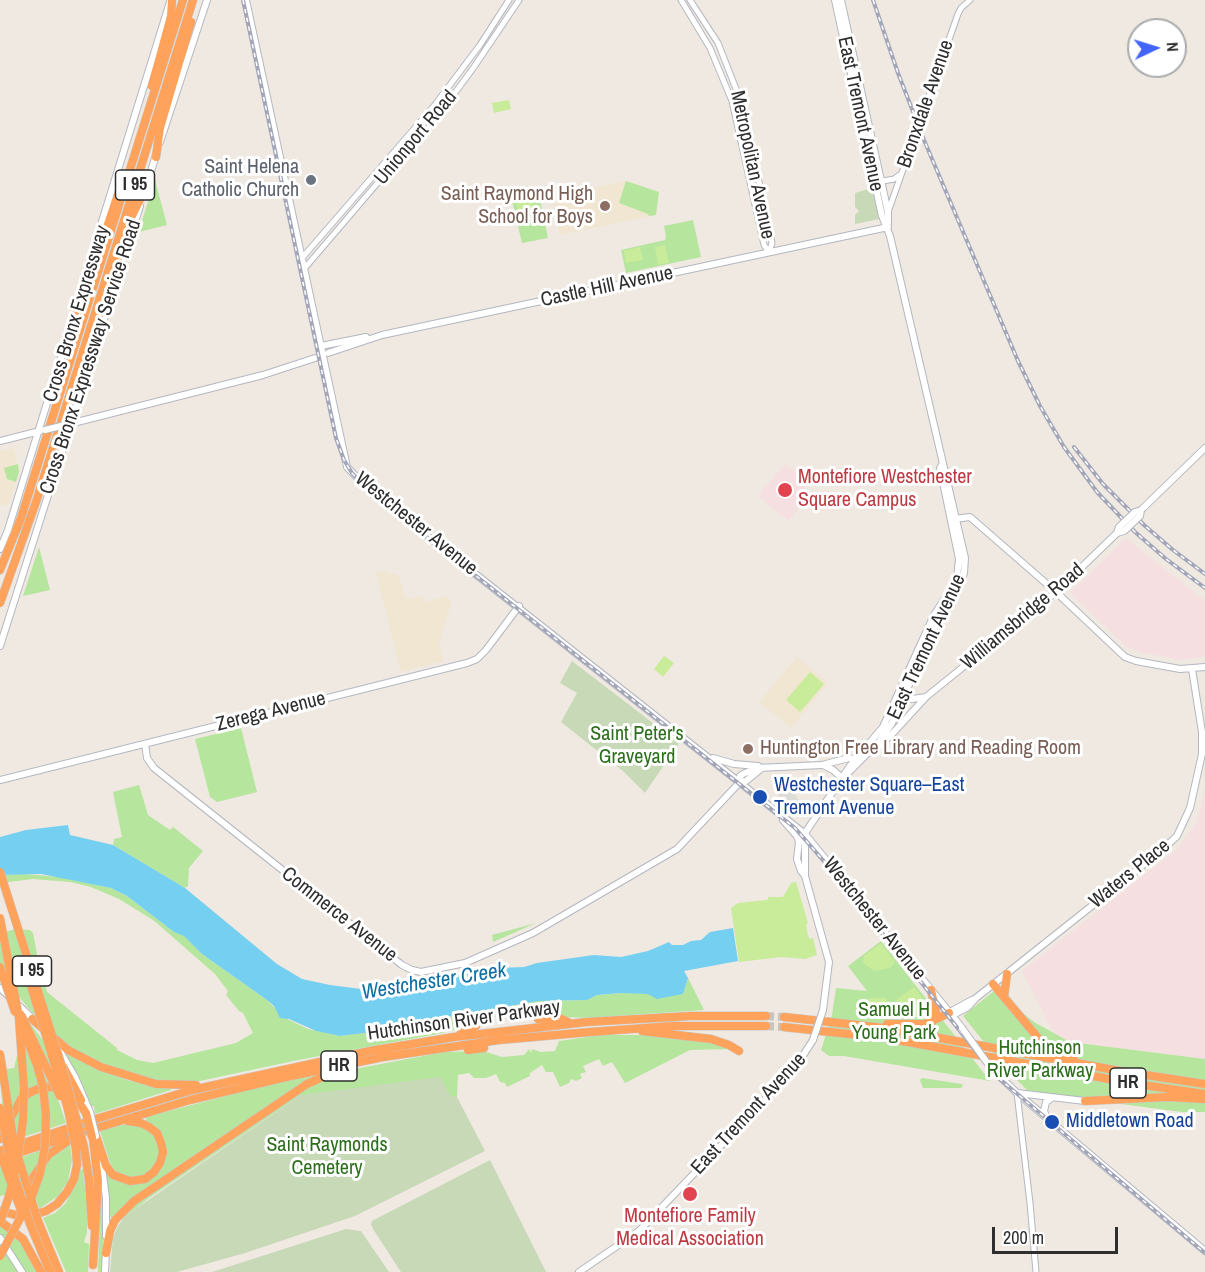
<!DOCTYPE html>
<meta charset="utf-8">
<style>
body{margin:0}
#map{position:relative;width:1205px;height:1272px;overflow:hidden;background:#efe9e1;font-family:"Archivo Narrow",sans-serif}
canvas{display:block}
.north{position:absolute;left:1127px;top:18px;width:60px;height:60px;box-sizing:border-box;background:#fff;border:2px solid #ababab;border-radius:50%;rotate:86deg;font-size:16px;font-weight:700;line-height:24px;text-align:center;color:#2e2e2e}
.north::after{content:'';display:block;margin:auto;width:21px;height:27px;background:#4264fb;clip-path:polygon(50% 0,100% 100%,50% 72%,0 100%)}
.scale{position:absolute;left:992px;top:1227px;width:126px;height:27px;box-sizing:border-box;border:3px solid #2e2e2e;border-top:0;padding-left:8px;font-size:18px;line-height:21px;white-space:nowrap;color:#2e2e2e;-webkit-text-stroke:4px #fff;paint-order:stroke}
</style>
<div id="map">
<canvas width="1205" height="1272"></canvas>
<div class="north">N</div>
<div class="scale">200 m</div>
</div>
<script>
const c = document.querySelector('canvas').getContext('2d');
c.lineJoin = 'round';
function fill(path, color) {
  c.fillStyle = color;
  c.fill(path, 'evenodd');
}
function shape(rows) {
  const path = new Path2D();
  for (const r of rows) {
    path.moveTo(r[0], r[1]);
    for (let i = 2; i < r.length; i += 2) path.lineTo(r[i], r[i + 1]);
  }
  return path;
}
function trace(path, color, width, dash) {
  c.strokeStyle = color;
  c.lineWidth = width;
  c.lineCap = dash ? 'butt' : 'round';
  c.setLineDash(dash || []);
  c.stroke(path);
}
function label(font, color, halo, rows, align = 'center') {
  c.font = font + ' "Archivo Narrow",sans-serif';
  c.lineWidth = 6;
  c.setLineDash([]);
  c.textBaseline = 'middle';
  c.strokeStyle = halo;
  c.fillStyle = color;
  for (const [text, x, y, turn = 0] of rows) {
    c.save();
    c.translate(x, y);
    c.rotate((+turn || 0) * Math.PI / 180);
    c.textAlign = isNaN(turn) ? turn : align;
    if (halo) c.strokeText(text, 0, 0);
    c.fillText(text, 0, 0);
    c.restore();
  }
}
const education = shape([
 [626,181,659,192,656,215,560,235,551,196],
 [14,448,19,472,9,504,0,506,0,451],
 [385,571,391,575,394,573,399,576,405,599,423,596,424,602,447,596,451,603,439,644,443,661,401,672,376,572],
 [797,657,828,683,791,728,759,702]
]);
const medical = shape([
 [785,464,803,478,800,482,812,494,788,521,758,496],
 [1126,538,1205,601,1205,657,1181,660,1144,653,1127,647,1070,593],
 [1205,789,1205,1059,1070,1042,1054,1033,1022,971,1177,849,1196,824]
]);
const green = shape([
 [155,180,167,225,139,232,139,230],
 [626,181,659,192,656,215,649,216,648,214,619,203],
 [538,190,548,238,522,243,511,196],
 [693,220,701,257,626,273,621,250,665,240,666,237,664,226],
 [18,464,19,472,16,482,7,479,4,468],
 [39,547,50,590,23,596],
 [241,728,257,792,217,802,210,797,195,739],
 [139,785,148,815,170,830,173,827,203,851,189,868,188,886,185,888,113,845,114,839,122,837,113,792],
 [24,874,60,877,111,888,127,896,174,932,184,935,202,954,267,1000,285,1018,308,1029,340,1036,373,1032,389,1027,538,1001,587,1000,597,995,621,993,683,994,688,978,704,1010,587,1018,542,1016,537,1015,529,1009,503,1013,497,1016,473,1019,474,1025,443,1033,298,1060,200,1081,164,1082,116,1071,65,1045,28,1008,0,972,0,933,16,929,30,930,33,933,39,965,47,992,117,1048,117,1050,137,1060,153,1063,236,1043,253,1033,243,1013,239,1011,226,995,228,991,215,974,167,932,153,920,119,899,91,887,70,882,33,879,0,883,0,875],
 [536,923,493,942,492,935],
 [881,941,990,1081,844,1056,829,1056,821,1050,832,1015,836,988,867,991,848,966],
 [995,990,1034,1022,1070,1042,1205,1059,1205,1112,1182,1112,1029,1092,1004,1067,963,1016],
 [16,1005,45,1043,55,1081,53,1084,35,1086,21,1094,13,1105,0,1135,0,1104,2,1103,0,1070,14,1068,25,1021],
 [601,1035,653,1035,697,1038,732,1049,690,1050,625,1083,612,1062,603,1066,599,1059,583,1066,586,1072,580,1074,582,1078,576,1081,571,1079,569,1083,560,1087,553,1072,546,1072,542,1065,530,1073,530,1076,507,1087,505,1083,500,1082,496,1074,486,1078,474,1078,469,1073,458,1075,457,1097,301,1095,149,1198,122,1219,120,1218,128,1208,307,1086,339,1072,444,1052,483,1051,502,1057,524,1055,529,1049,531,1053,532,1049,541,1052,555,1051,559,1041],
 [63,1050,92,1067,130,1081,171,1088,171,1090,95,1114,94,1106,91,1106,77,1073],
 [326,1072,113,1217,109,1217,105,1170,138,1183,164,1159,152,1125,146,1121,146,1117,279,1082],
 [922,1078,962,1084,963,1086,961,1088,923,1088,920,1080],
 [41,1091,55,1091,66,1123,2,1144,22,1103,31,1095],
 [130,1123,138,1124,155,1135,160,1151,158,1161,149,1174,137,1179,123,1178,110,1169,111,1166,100,1131],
 [70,1144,72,1160,68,1181,58,1196,39,1209,33,1189,50,1156],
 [56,1145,27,1184,15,1193,0,1196,0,1165],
 [81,1169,83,1169,87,1208,87,1232,84,1242,89,1244,88,1272,66,1272,43,1218,55,1213,65,1204,76,1185],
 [101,1180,104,1232,101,1272,98,1272],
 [0,1225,14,1235,20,1242,29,1255,36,1272,26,1272,0,1233],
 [0,1243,20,1272,0,1272]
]);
const cemetery = shape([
 [872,188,879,219,855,224,855,215,859,211,855,207,855,193],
 [572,661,679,743,645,793,623,771,561,722,577,693,560,683],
 [440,1077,451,1096,457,1097,485,1151,355,1216,245,1253,177,1272,110,1272,113,1237,118,1226,125,1216,301,1095],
 [490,1160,546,1272,401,1272,373,1229,371,1224,372,1221],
 [346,1229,361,1231,389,1272,212,1272]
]);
const pitch = shape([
 [509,100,511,109,494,113,492,103],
 [531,199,533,208,518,211,516,202],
 [533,210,535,219,520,222,518,213],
 [665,245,669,263,658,265,655,247],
 [640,247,643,260,626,263,624,251],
 [664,656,674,663,663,677,654,669],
 [810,672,824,684,800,712,786,700],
 [796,882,808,923,806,924,808,936,810,939,813,938,817,955,805,959,781,957,739,962,731,908,738,903,767,900,769,897,783,897,791,883],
 [881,943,895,962,890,968,874,971,863,963,864,956],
 [914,987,928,1005,923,1012,906,1014,896,1006,897,999],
 [870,998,887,998,887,1013,882,1014,871,1012,867,1001]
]);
const plaza = shape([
 [780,788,796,795,800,803,799,806,790,805,781,799,777,793,776,790]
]);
const water = shape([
 [68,825,70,835,113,845,185,888,277,964,302,979,330,985,369,990,497,968,524,967,537,963,594,955,621,957,648,951,669,942,672,945,683,945,691,941,701,940,710,932,733,928,738,961,684,971,688,978,683,994,657,999,648,994,621,993,597,995,587,1000,538,1001,389,1027,373,1032,340,1036,316,1031,289,1019,280,1018,274,1006,267,1000,202,954,184,936,174,932,127,896,111,888,41,874,0,875,0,837,26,830]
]);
const motorwayTunnel = shape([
 [766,1016,784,1017],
 [766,1026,784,1027]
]);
const tertiary = shape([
 [681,0,710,48,732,101,764,245,769,252],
 [690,0,718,43,740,99,748,130,772,243,769,252],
 [877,182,894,179,901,174],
 [888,212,958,14,961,8,970,0],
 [302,258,434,106,480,45,509,0],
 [304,269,404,152,432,124,474,67,519,0],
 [1017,1093,1030,1203,1036,1272]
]);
const secondary = shape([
 [246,0,347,467,369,490,805,834,962,1028],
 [835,0,882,216,890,236,965,558,964,573,959,587,938,619,892,723,875,748],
 [841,0,888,212,888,223],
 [160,142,207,0],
 [144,194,156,155],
 [78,299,170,2],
 [321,346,366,337],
 [328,353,382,335,888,227],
 [69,424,263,375,315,358],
 [0,441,40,431],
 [1141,510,1205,448],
 [954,519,970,517,1056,592,1125,657,1136,661,1180,669,1205,667],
 [0,549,8,530,75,312],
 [0,646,140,206],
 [902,695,912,699,926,697],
 [145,744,147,758,154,768,402,965,412,970,421,972,465,963,533,933,677,849,740,782,746,781,762,768],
 [713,758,734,764,758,766],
 [823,765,833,770,842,778],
 [847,774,871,750,878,748,892,734,926,697,1056,592,1117,533],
 [0,780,467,663,477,659,486,650,519,606],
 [740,782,740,776,743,774,757,768,822,765,849,758,856,760],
 [783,820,797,836,799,842],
 [805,835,805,876,829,962,823,1010],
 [805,876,801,871,797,859,799,842,850,766,883,727,934,615,950,591,957,577,959,559,940,468,942,465],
 [0,988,34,1020],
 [952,1011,972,1000],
 [951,1016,968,1007,976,998,1162,850,1177,836,1190,808,1202,754,1202,732,1192,669],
 [58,1048,75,1077,90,1112],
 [991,1068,1017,1093,1205,1251],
 [1017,1093,1085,1101],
 [1046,1116,1044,1111,1046,1102,1052,1098],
 [101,1160,106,1198,106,1236],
 [0,1238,22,1272],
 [105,1272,106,1249],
 [579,1272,639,1231,795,1068,813,1040]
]);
const motorway = shape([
 [152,86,171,16,172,0],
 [156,157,160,128,191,22],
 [73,316,84,294,121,186],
 [97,321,106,297,130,220,144,191],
 [0,570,21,518,183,0],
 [0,603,36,502,193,0],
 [993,984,1039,1039,1052,1049,1074,1060],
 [931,990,936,1012,932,1022],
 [1004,997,1007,974],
 [784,1017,885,1028,1120,1071,1205,1084],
 [32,1019,68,1050,101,1067,156,1084,196,1085],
 [538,1019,559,1018,568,1022],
 [887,1024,925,1024,949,1013],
 [784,1027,886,1038,1136,1084,1205,1094],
 [642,1031,711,1039,729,1045,739,1051],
 [461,1033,476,1026],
 [468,1050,484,1048],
 [64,1068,81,1100],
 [1085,1101,1167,1097,1205,1099],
 [96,1136,106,1166,113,1175,130,1181,145,1179,154,1172,160,1163,163,1152,161,1143,157,1133,149,1127,141,1123,128,1121],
 [93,1138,98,1181,93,1265],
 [0,1139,21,1099,29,1093,40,1088,52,1087,68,1091,76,1098,86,1113],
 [84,1147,89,1180,92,1226],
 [0,1151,99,1118,192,1090,370,1051,454,1037,587,1022,690,1016,766,1016],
 [0,1159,70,1136,190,1100,286,1077,383,1057,499,1040,590,1032,673,1026,766,1026],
 [24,1191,48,1155,71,1139],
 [0,1211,16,1215,30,1216,46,1211,57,1204,67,1192,74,1179,77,1165,76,1149],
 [0,1221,23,1239,41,1272],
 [38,1221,59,1272],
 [30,1224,50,1272],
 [106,1253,110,1231,115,1220,134,1201,307,1084,338,1070]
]);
const rail = shape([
 [243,0,336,438,344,460,352,473,370,492,795,828,835,874,995,1075,1205,1253],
 [873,0,898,73,924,140,1018,361,1040,406,1064,447,1097,492,1135,532,1166,559,1205,588],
 [1074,447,1103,484,1144,525,1173,550,1205,574]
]);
const secondaryBridge = shape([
 [45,430,65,425],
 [1117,533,1124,531,1140,516,1141,510],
 [1117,533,1119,527,1135,512,1141,510],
 [962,1028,991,1068],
 [813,1040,823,1010],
 [90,1112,96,1136]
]);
const motorwayBridge = shape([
 [0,872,63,1070,84,1147],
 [0,918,19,1018,24,1089,23,1120,18,1158,9,1196,0,1223],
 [0,967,15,1012],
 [26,969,68,1109,76,1149],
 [21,1015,60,1096],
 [0,1054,14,1144,38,1221],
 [0,1108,12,1169,30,1224],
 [86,1113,92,1137],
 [0,1153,22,1213],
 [0,1256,32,1196,40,1174,45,1146,46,1115,43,1087,37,1065,24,1032]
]);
const markers = [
 [311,180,6,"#6b7280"],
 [605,206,6,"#8d6e63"],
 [785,490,8,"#e0444e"],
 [748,749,6,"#8d6e63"],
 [760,797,8,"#1a4fb4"],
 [1052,1122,8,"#1a4fb4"],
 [690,1194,8,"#e0444e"]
];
const shields = [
 [135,185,39],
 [32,971,39],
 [339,1066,36],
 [1128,1083,36]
];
const shieldNames = [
 ["I 95",135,185],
 ["I 95",32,971],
 ["HR",339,1066],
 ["HR",1128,1083]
];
const streetNames = [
 ["Bronxdale Avenue",926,104,-71],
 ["East Tremont Avenue",860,114,78],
 ["Unionport Road",416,138,-50],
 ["Metropolitan Avenue",752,165,78],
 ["Castle Hill Avenue",607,287,-12],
 ["Cross Bronx Expressway",77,314,-73],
 ["Cross Bronx Expressway Service Road",91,357,-72],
 ["Westchester Avenue",416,524,39],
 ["Williamsbridge Road",1023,617,-40],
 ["East Tremont Avenue",927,647,-65],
 ["Zerega Avenue",271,712,-14],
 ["Waters Place",1130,874,-39],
 ["Commerce Avenue",339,915,38],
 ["Westchester Avenue",874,919,51],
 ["Hutchinson River Parkway",464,1021,-8],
 ["East Tremont Avenue",749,1114,-47]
];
const worshipNames = [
 ["Saint Helena",299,168],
 ["Catholic Church",299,191]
];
const educationNames = [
 ["Saint Raymond High",593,195],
 ["School for Boys",593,218],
 ["Huntington Free Library and Reading Room",760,749,"left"]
];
const healthNames = [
 ["Montefiore Westchester",798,478],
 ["Square Campus",798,501],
 ["Montefiore Family",690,1217,"center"],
 ["Medical Association",690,1240,"center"]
];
const parkNames = [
 ["Saint Peter's",637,735],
 ["Graveyard",637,758],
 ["Samuel H",894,1011],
 ["Young Park",894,1034],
 ["Hutchinson",1040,1049],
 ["River Parkway",1040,1072],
 ["Saint Raymonds",327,1146],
 ["Cemetery",327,1169]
];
const transitNames = [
 ["Westchester Square–East",774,786],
 ["Tremont Avenue",774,809],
 ["Middletown Road",1066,1122]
];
const waterNames = [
 ["Westchester Creek",434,982,-9]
];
fill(education, '#f0e6d1');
fill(medical, '#f5dfe0');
fill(green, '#b6e59e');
fill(cemetery, '#c8d9b8');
fill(pitch, '#c9ec9a');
fill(plaza, '#dfdcd8');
fill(water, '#75cff0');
trace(motorwayTunnel, '#c8c4bd', 8, [8, 4]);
trace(tertiary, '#b4b7c1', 7);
trace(secondary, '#b4b7c1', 8);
trace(motorway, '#c9c9c9', 9);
trace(tertiary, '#fff', 5);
trace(secondary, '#fff', 6);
trace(motorway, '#ffa35c', 8);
trace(rail, '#a3a6b8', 4);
trace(rail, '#fff', 1.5, [4.5]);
trace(secondaryBridge, '#b4b7c1', 8, []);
trace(motorwayBridge, '#c9c9c9', 9, []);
trace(secondaryBridge, '#fff', 6);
trace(motorwayBridge, '#ffa35c', 8);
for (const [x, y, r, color] of markers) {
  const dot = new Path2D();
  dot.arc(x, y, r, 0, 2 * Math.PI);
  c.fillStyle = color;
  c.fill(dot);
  trace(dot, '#fff', 2);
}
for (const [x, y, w] of shields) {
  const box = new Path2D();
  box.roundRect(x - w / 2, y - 15, w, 30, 4.5);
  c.fillStyle = '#fff';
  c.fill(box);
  trace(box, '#2e2e2e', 1.5);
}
label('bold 18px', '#2e2e2e', null, shieldNames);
label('20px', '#2e2e2e', '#fff', streetNames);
label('20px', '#5b616d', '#fff', worshipNames, 'right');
label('20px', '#785e54', '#fff', educationNames, 'right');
label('20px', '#be3a42', '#fff', healthNames, 'left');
label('20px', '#2c6e1b', '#fff', parkNames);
label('20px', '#164399', '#fff', transitNames, 'left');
label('italic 21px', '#0d6fa3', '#fff', waterNames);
</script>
